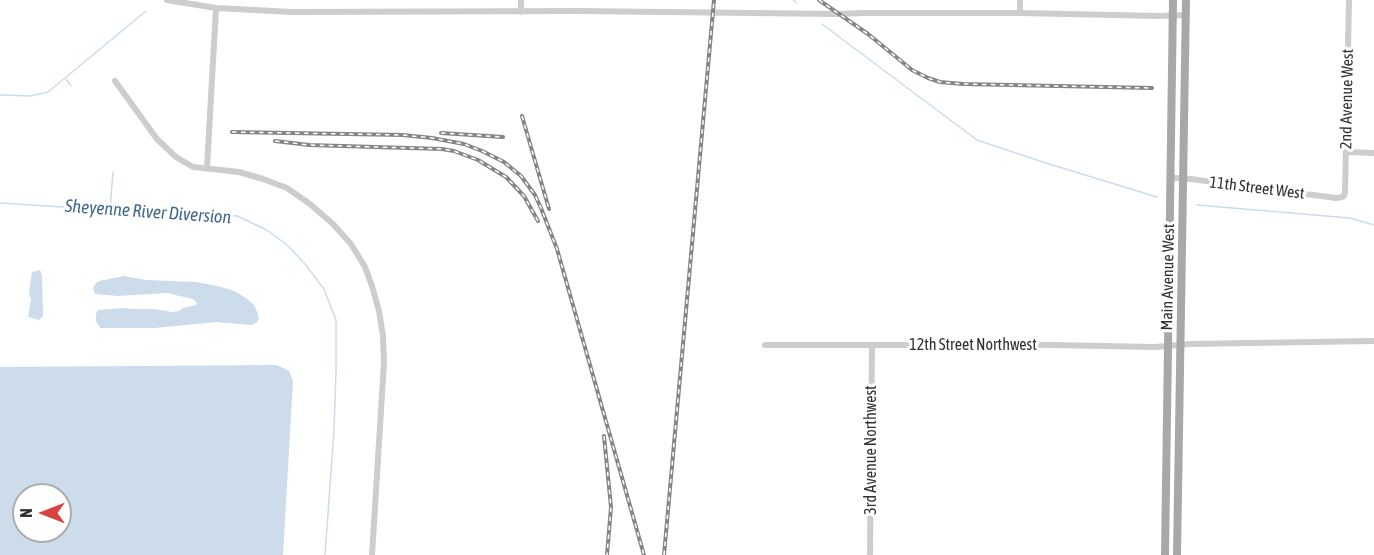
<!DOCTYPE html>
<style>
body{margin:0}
#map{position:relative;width:1374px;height:555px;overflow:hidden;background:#fff;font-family:"Asap Condensed",sans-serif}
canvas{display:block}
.north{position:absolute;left:12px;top:483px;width:60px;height:60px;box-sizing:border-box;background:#fff;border:2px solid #acacac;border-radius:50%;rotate:270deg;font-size:16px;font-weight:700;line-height:24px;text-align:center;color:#303030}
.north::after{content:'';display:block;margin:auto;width:21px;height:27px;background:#d94240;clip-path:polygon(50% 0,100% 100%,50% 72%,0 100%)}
</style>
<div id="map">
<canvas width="1374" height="555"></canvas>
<div class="north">N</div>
</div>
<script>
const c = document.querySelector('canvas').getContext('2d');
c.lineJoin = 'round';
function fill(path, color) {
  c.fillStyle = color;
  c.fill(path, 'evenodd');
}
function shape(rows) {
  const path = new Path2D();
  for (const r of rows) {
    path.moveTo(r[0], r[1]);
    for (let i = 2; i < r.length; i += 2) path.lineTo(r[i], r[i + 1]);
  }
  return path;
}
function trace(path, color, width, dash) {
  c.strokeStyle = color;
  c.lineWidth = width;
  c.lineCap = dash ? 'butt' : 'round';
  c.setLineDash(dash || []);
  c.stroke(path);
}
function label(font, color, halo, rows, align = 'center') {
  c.font = font + ' "Asap Condensed",sans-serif';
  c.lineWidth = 6;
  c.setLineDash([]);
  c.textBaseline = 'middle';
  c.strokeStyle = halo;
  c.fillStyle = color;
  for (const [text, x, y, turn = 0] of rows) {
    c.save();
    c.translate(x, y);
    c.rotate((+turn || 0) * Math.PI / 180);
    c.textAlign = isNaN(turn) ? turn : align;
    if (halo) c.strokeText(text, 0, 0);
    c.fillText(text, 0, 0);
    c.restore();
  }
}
const water = shape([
 [40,270,42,276,43,316,39,320,28,317,31,300,29,292,32,272],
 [124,276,146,280,196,282,218,286,234,291,246,298,254,305,258,314,259,319,256,323,251,325,216,322,155,328,100,328,96,321,96,314,98,310,123,308,132,309,154,309,172,312,179,311,183,308,196,305,197,303,193,299,175,295,168,293,118,296,95,294,93,288,95,284,99,281],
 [277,365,289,371,293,381,283,555,0,555,0,367],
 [24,495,60,495,60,531,24,531]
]);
const stream = shape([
 [793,0,797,3],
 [822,24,977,140,1046,163,1157,197],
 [66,79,71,86],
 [0,95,31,96,48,92,146,11],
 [0,203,110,210,174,211,237,216,265,229,286,244,305,264,324,289,336,320,336,372,334,430,325,555],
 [1197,205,1350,218,1374,225],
 [110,210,113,172]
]);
const minor = shape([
 [167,0,216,8,292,12,578,11,838,14,863,13,1020,13,1160,16,1186,15],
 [521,12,521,0],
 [1020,13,1020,0],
 [115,81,157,139,176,157,193,167,239,172,263,179,287,188,310,204,333,224,351,244,365,267,372,286,379,311,383,336,384,362,372,555],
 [1346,152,1374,153],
 [207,168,216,8],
 [1171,178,1183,178,1336,198,1343,197,1345,193,1349,0],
 [765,345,977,345,1000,344,1155,347,1190,344,1374,341],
 [870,555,872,345]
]);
const major = shape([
 [1165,555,1173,0],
 [1177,555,1186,0]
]);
const rail = shape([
 [819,0,868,34,912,70,928,78,940,82,963,84,1152,88],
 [522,116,549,209],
 [232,132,403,135,432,138,464,144,482,151,504,162,521,176,535,195,541,208,557,249,644,555],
 [441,133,503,137],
 [275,141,309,145,442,149,454,151,478,160,506,177,524,196,538,221],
 [604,436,611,507,607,555],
 [664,555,714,0]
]);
const streetNames = [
 ["2nd Avenue West",1347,99,-89],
 ["11th Street West",1257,188,7],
 ["Main Avenue West",1168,277,-89],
 ["12th Street Northwest",973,345],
 ["3rd Avenue Northwest",871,450,-90]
];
const waterNames = [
 ["Sheyenne River Diversion",148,212,4]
];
fill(water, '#ccdcea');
trace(stream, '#ccdcea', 1.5);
trace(minor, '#cdcdcd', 6);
trace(major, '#a8a8a8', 8);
trace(rail, '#858585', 4);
trace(rail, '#fff', 1.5, [4.5]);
label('16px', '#303030', '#fff', streetNames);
label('italic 18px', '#43698c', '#fff', waterNames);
</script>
